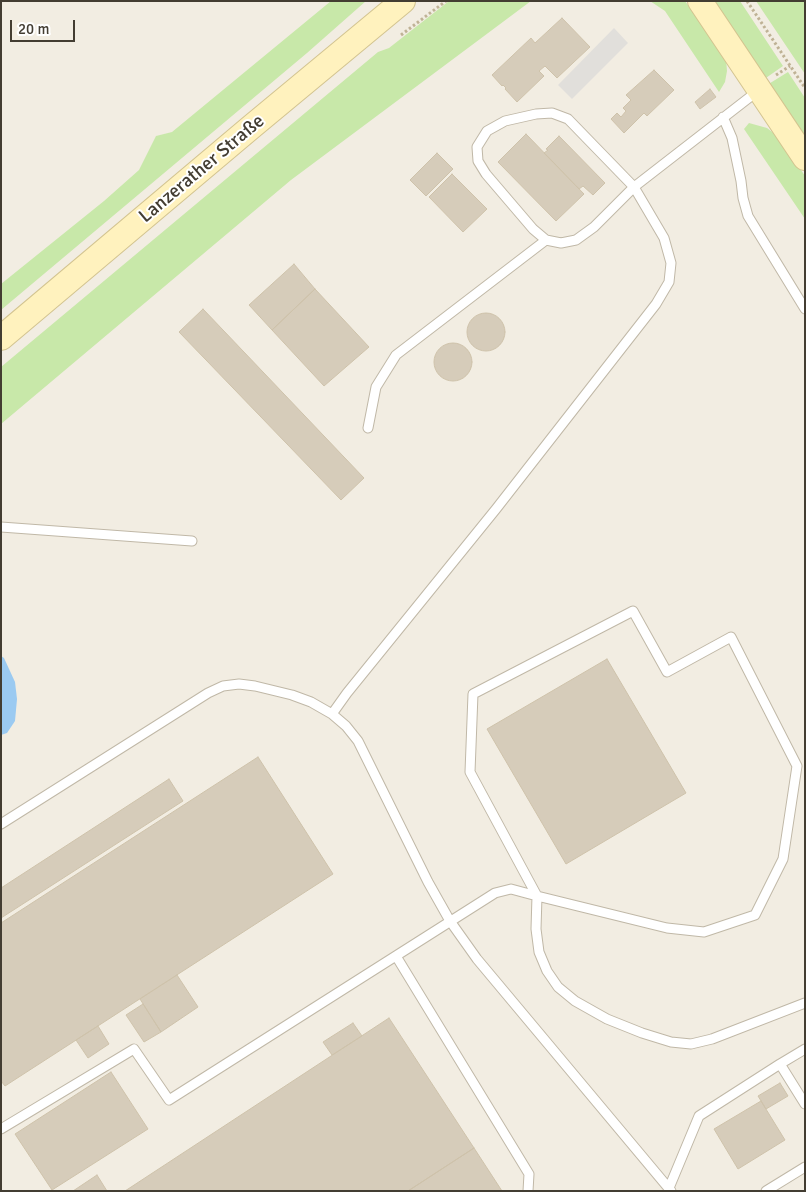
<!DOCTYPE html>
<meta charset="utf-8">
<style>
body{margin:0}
#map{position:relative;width:806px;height:1192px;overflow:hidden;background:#f2ede2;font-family:Signika,sans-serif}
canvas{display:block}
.frame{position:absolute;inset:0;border:2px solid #433d32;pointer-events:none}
.scale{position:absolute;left:10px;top:20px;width:65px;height:22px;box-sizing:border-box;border:2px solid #433d32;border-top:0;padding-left:6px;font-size:15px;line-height:18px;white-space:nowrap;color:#433d32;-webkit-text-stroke:4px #fff;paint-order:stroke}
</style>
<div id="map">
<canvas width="806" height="1192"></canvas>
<div class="frame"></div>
<div class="scale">20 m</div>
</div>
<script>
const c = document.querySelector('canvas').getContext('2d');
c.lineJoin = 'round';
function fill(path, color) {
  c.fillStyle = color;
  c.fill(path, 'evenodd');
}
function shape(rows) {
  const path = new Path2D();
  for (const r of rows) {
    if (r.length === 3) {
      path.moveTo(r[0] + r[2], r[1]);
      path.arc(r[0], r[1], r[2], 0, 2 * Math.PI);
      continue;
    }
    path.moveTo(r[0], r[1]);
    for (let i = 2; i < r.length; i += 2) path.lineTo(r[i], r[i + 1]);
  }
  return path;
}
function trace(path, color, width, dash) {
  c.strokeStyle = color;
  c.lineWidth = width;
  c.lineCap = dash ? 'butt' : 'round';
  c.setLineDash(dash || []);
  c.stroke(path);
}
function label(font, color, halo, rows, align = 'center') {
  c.font = font + ' Signika,sans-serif';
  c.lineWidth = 4;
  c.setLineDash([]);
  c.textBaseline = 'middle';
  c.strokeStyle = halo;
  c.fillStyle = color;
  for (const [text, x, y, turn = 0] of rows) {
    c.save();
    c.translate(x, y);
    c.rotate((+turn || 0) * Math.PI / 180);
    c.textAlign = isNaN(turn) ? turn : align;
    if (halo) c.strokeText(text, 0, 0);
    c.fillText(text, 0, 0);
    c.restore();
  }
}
const green = shape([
 [331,1,366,1,307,53,1,310,1,284,104,201,139,170,156,136,172,132],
 [449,1,531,1,291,180,1,424,1,367,378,52,389,48],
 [650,1,685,1,726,59,727,71,725,82,719,92,665,11],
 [710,1,740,1,783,66,763,80],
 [756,1,805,1,805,74],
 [788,72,805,98,805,142,767,85],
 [749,123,767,128,780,138,805,176,805,219,744,129]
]);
const parking = shape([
 [614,28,628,43,572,99,558,85]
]);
const water = shape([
 [1,656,4,658,15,682,17,699,15,721,7,733,1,735]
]);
const building = shape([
 [562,18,590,47,557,78,545,66,539,71,544,76,517,102,505,89,506,88,503,85,502,86,492,75,531,38,535,43,562,18],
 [654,70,674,90,647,116,644,113,624,133,611,119,617,113,621,117,626,111,623,108,631,100,626,95,654,70],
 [710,89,716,97,700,109,695,102,710,89],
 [526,134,584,194,556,221,498,162,526,134],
 [559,136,605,183,593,195,583,186,579,189,544,153,548,150,546,149,559,136],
 [437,153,453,169,426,196,410,180,437,153],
 [452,174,487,209,463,232,429,197,452,174],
 [294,264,315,289,272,330,249,305,294,264],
 [315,289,369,347,324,386,272,330,315,289],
 [203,309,364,478,341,500,179,332,203,309],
 [486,332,19],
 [453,362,19],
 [607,659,686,793,566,864,487,729,607,659],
 [258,757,333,874,5,1086,1,1081,1,923,258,757],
 [169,779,183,801,1,918,1,888,169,779],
 [177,975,198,1007,161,1032,140,999,177,975],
 [143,1004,161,1032,144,1042,126,1015,143,1004],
 [389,1018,474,1148,408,1191,125,1191,389,1018],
 [353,1023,362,1036,332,1055,323,1042,353,1023],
 [98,1026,109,1044,88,1058,76,1040,98,1026],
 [111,1072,148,1129,52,1190,15,1134,111,1072],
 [780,1083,788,1096,766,1109,758,1096,780,1083],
 [761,1101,785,1140,738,1169,714,1129,761,1101],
 [474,1148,502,1191,408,1191,474,1148],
 [97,1175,107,1191,73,1191,97,1175]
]);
const path = shape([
 [747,1,805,88],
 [401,35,446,1],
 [776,75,790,66]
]);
const lane = shape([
 [723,117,732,138,741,181,743,198,748,216,805,309],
 [368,428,376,387,396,355,546,240],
 [1,527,192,541],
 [332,714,347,693,496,509,656,304,669,282,671,263,664,238,634,187,594,227,576,240,561,243,546,240,533,229,486,174,478,161,477,147,487,131,505,121,536,114,552,113,568,119,634,187,759,90],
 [1,824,208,693,223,686,239,684,255,686,292,695,311,702,332,714,346,726,358,741,428,882,450,921,477,959,671,1191],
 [396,956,529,1174,528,1191],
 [780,1064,805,1049],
 [1,1129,134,1049,169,1100,495,893,511,889,537,896,667,928,704,932,755,915,783,859,797,766,731,637,667,672,633,611,473,694,470,772,537,896,536,929,539,952,547,971,558,987,575,1001,607,1019,642,1033,671,1042,691,1044,712,1039,805,1003],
 [669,1188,699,1116,780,1064,805,1104],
 [766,1191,805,1167]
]);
const secondary = shape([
 [700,1,805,158],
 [1,338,250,128,403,1]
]);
const streetNames = [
 ["Lanzerather Straße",202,169,-40]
];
fill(green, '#c8e8a9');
fill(parking, '#e1dfdb');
fill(water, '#9bcaf1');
fill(building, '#d6ccba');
trace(building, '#cec2aa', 1);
trace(lane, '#c0b8a7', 11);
trace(secondary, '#d3c490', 26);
trace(path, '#bfb295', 3, [2.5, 2.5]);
trace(lane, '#fff', 9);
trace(secondary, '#fff2be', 24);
label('19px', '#433d32', '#fff', streetNames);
</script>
